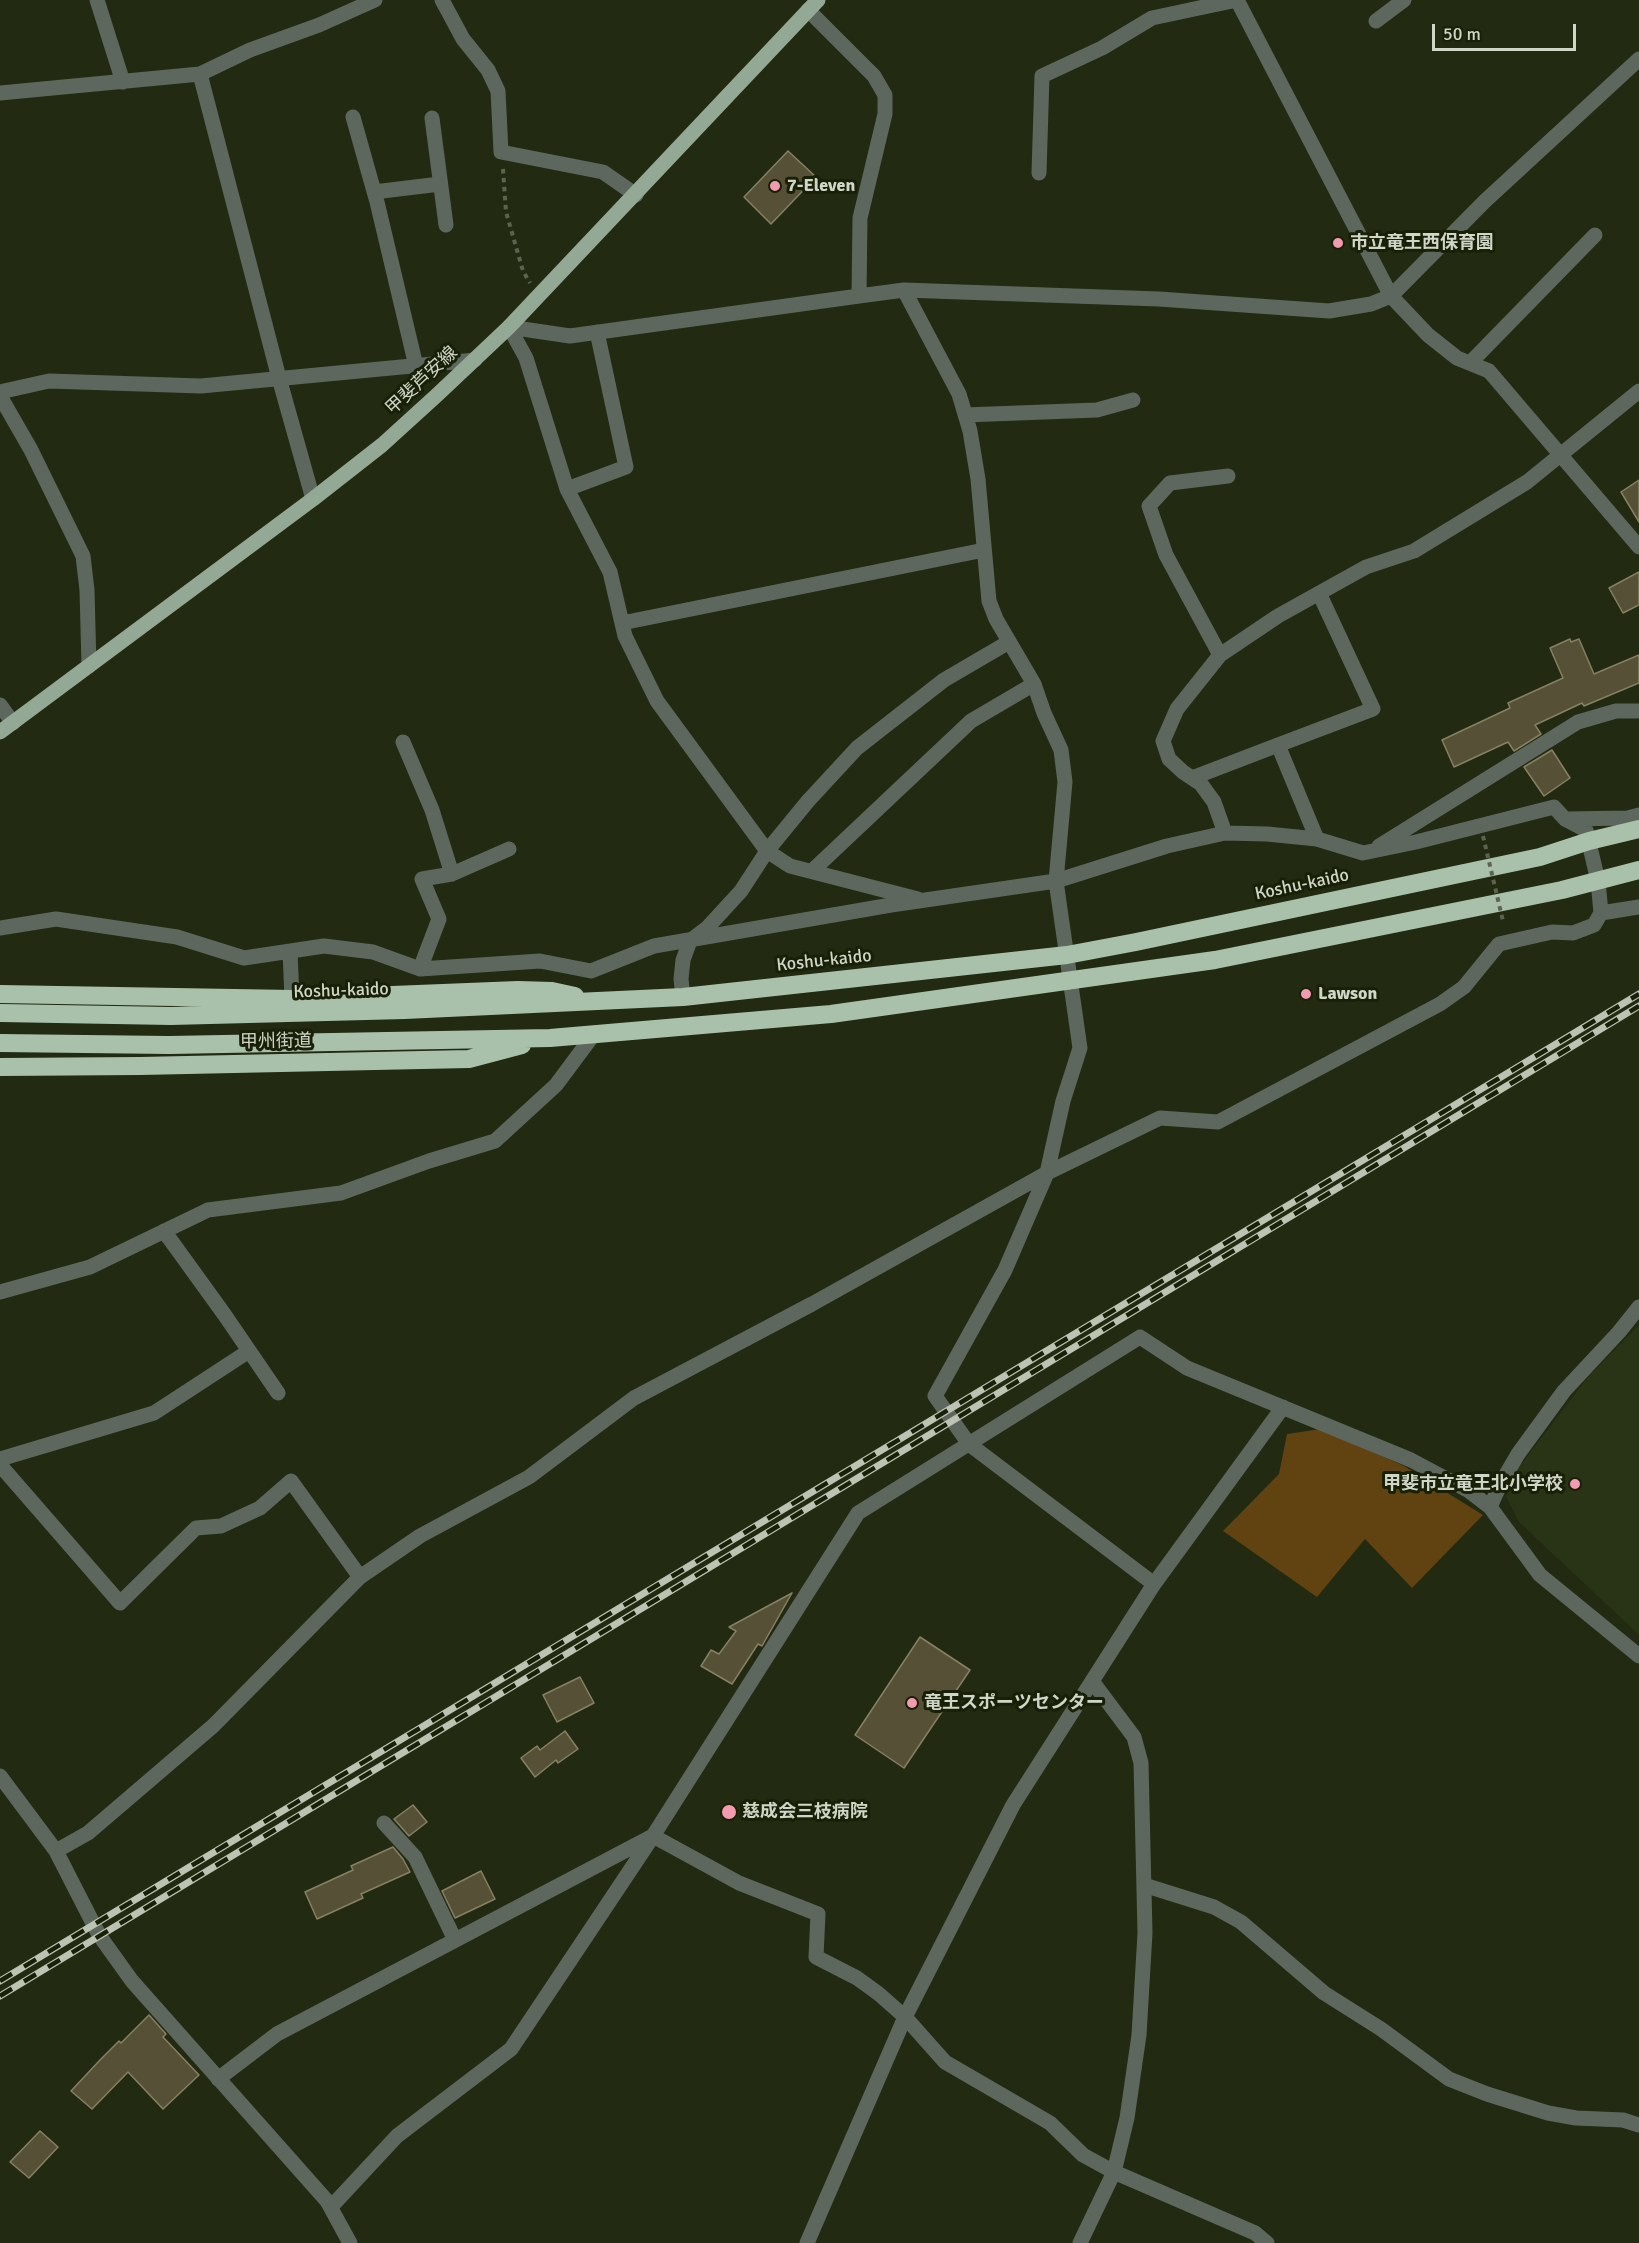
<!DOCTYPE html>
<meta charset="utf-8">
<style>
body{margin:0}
#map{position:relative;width:1639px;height:2243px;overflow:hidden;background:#222a12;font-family:Signika,sans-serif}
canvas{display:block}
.scale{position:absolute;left:1432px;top:24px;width:144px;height:27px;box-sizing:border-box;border:3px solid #d0d6c7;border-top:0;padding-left:8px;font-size:18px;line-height:21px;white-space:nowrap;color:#d0d6c7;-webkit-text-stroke:4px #192008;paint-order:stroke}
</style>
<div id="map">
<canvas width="1639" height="2243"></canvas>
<div class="scale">50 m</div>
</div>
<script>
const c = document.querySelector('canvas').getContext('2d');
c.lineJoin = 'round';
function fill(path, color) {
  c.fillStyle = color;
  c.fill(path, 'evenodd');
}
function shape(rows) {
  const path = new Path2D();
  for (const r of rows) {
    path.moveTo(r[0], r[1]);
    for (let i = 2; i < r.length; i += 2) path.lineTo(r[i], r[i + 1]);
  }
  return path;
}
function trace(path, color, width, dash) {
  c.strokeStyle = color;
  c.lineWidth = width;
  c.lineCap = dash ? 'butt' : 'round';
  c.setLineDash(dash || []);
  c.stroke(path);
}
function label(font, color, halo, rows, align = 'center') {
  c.font = font + ' Signika,"Noto Sans JP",sans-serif';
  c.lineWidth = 6;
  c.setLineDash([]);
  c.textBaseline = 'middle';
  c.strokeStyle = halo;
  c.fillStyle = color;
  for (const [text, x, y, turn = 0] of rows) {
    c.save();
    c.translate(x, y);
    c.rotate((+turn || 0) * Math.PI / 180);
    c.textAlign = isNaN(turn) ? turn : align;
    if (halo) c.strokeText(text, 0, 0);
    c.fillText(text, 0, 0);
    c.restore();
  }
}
const built = shape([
 [1639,1325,1639,1635,1519,1522,1506,1497,1516,1471,1588,1377]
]);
const green = shape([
 [1321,1429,1404,1466,1483,1515,1412,1588,1365,1539,1317,1597,1223,1531,1279,1474,1287,1434]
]);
const building = shape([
 [788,151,816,177,771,224,744,197,788,151],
 [1639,480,1639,522,1621,492,1639,480],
 [1639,572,1639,605,1623,613,1609,588,1639,572],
 [1570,639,1571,642,1579,639,1594,674,1639,655,1639,683,1584,706,1582,703,1535,725,1541,734,1514,751,1508,742,1454,767,1442,740,1510,708,1508,703,1563,678,1550,648,1570,639],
 [1552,750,1570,778,1544,796,1524,767,1552,750],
 [792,1593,762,1646,758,1644,732,1684,701,1666,711,1650,719,1654,736,1631,729,1627,792,1593],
 [920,1637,970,1670,904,1768,855,1735,920,1637],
 [580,1677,594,1703,557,1722,543,1695,580,1677],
 [565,1731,578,1749,558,1763,556,1760,535,1777,521,1758,537,1746,540,1750,565,1731],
 [413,1805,427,1822,409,1836,394,1819,413,1805],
 [393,1847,403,1859,410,1872,361,1894,363,1898,317,1919,305,1892,353,1870,351,1866,393,1847],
 [481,1871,495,1899,455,1918,442,1891,481,1871],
 [149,2015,166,2034,163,2037,199,2075,163,2109,128,2072,92,2109,71,2091,100,2060,119,2041,121,2043,149,2015],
 [40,2131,58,2147,29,2178,10,2162,40,2131]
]);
const path = shape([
 [503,169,506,212,523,271,530,283]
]);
const minor = shape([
 [97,0,123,82],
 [442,0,463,39,488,70,498,91,501,152,603,172,636,195],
 [1237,0,1391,296,1428,335,1457,358,1489,371,1639,547],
 [808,10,874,76,885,95,885,114,860,218,859,296,904,290,1159,299,1329,311,1371,304,1391,296,1485,201,1639,59],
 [1376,21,1404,0],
 [200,74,279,378,313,499],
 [0,93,200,74,250,50,319,25,375,0],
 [353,117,377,202,416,366],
 [432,118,446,225],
 [1039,173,1042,76,1102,48,1152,18,1237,0],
 [374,192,440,184],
 [904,290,959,394,970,431,978,479,989,601,996,619,1034,684,1044,713,1061,750,1065,782,1056,881,1080,1048,1063,1101,1047,1173,1005,1270,935,1396,969,1444,1154,1584],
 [509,327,526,358,567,489,610,572,625,636,657,701,767,851,790,866,918,899],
 [509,327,570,336,859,296],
 [1470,363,1595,235],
 [0,392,49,381,201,386,475,360],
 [0,396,31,450,83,556,87,590,89,666],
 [965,415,1097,410,1133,400],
 [567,489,626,467,597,332],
 [622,623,984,550],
 [1220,655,1166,555,1149,506,1170,483,1228,476],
 [0,705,13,723],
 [403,742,432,810,452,874,422,879,439,919,420,969],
 [1192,778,1278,745],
 [1568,819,1628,818,1639,815],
 [1225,833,1214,802,1201,784,1183,772,1169,759,1163,741,1177,709,1220,655,1278,616,1366,567,1414,551,1527,482,1639,391],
 [1317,839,1278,745,1373,709,1319,593],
 [1379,846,1578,722,1616,711,1639,711],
 [812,871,971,721,1034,684],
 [452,874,509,849],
 [0,928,56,919,177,937,244,958,324,946,373,952,420,969,540,961,591,971,654,946,891,905,1056,881,1167,846,1225,833,1267,834,1317,839,1363,853,1416,842,1554,807,1565,819,1586,830,1598,881,1601,913,1639,907],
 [290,951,292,999],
 [683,997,681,979,683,960,690,941,707,928,741,891,767,851,808,801,857,748,944,680,1009,642],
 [164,1231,224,1314,278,1393],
 [0,1292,90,1267,208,1210,341,1193,429,1161,495,1141,556,1085,594,1034],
 [0,1459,154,1413,249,1351],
 [0,1465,120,1603,196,1528,221,1526,260,1508,291,1481,360,1577],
 [1490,1507,1500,1485,1518,1454,1564,1391,1619,1332,1639,1307],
 [0,1776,56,1851,99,1935,132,1981,327,2201,350,2243],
 [384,1823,415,1857,455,1940],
 [56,1851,88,1833,213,1726,360,1577,420,1536,529,1477,634,1398,812,1304,1047,1173,1160,1118,1218,1122,1440,1004,1464,987,1499,944,1552,932,1573,933,1594,925,1601,913],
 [1144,1885,1214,1907,1241,1922,1324,1993,1381,2029,1449,2079,1487,2094,1548,2113,1576,2118,1623,2120,1639,2125],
 [218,2079,277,2034,653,1836,739,1883,818,1914,816,1957,857,1978,879,1994,905,2017,945,2062,1050,2123,1083,2155,1114,2172,1255,2233,1267,2243],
 [331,2207,397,2136,511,2049,653,1836,858,1513,1140,1337,1187,1368,1411,1460,1469,1491,1490,1507,1540,1575,1639,1656],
 [807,2243,905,2017,1013,1805,1154,1584,1283,1407],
 [1080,2243,1114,2172,1127,2118,1139,2035,1145,1933,1141,1763,1134,1737,1092,1681]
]);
const major = shape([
 [0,732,313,499,382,445,437,395,509,327,818,0]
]);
const highway = shape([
 [0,994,292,999,518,990,552,991,575,996],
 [0,1013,171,1016,405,1010,683,997,1067,955,1136,942,1540,857,1589,841,1639,829],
 [0,1043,169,1045,550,1038,831,1014,1215,960,1562,890,1639,870],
 [0,1067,140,1066,469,1059,522,1045]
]);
const rail = shape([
 [0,1981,1639,994],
 [0,1996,1639,1006]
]);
const pathBridge = shape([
 [1483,836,1503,921]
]);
const markers = [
 [775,186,6,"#f29aaf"],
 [1338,243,6,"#f29aaf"],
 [1306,994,6,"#f29aaf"],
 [1575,1484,6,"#f29aaf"],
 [912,1703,6,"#f29aaf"],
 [729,1812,8,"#f29aaf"]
];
const poiNames = [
 ["7-Eleven",787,186],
 ["市立竜王西保育園",1350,243],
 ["Lawson",1318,994],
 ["甲斐市立竜王北小学校",1563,1484,"right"],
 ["竜王スポーツセンター",924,1703],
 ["慈成会三枝病院",742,1812]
];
const streetNames = [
 ["甲斐芦安線",422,381,-43],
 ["Koshu-kaido",1302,885,-12],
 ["Koshu-kaido",824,961,-6],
 ["Koshu-kaido",341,991,-2],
 ["甲州街道",276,1042,-1]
];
fill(built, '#293315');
fill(green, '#614311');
fill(building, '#565136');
trace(building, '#868164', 1.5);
trace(path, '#5c644f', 4, [4.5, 4.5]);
trace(minor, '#5d675e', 15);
trace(major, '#93a895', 15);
trace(highway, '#a9c1ab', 18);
trace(rail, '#bcc3b3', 7);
trace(rail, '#192008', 4.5, [14]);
trace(pathBridge, '#5c644f', 4, [4.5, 4.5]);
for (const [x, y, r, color] of markers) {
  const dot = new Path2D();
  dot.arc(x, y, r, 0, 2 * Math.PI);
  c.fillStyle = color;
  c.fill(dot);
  trace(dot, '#192008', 2);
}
label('bold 18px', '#d0d6c7', '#192008', poiNames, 'left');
label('18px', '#d0d6c7', '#192008', streetNames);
</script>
